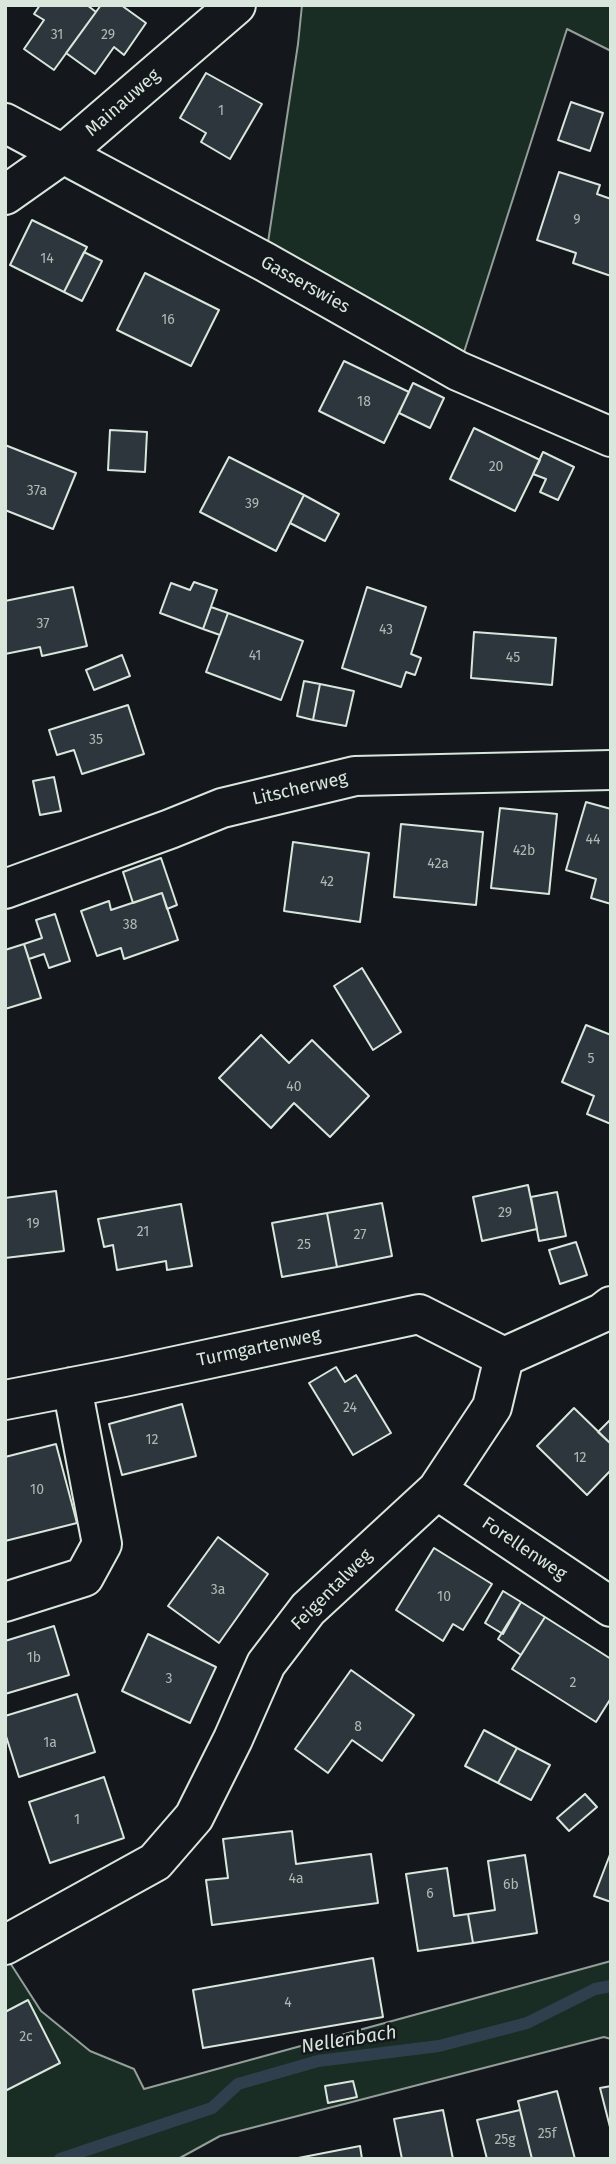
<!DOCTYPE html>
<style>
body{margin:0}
#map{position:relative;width:616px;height:2164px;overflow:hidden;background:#14181c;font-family:"Fira Sans",sans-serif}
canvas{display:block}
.frame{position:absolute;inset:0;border:7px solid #d8e6dc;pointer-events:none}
</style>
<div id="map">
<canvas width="616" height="2164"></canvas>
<div class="frame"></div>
</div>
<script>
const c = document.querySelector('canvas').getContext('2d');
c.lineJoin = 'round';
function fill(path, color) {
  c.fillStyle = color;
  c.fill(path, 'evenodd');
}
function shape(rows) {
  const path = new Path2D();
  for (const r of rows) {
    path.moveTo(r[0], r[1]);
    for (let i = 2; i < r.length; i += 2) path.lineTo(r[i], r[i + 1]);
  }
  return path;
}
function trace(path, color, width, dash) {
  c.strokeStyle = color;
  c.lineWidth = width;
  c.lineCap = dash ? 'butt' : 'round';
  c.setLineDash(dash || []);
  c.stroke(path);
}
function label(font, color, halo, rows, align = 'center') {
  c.font = font + ' "Fira Sans",sans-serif';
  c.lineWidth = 5;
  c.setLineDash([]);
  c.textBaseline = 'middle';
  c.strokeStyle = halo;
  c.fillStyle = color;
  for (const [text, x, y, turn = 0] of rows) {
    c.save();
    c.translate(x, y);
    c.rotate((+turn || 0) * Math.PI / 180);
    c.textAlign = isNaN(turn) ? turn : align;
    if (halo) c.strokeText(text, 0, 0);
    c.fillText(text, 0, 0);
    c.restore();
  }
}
const green = shape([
 [302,5,611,5,611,51,567,29,458,371,265,262,298,44,302,5],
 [5,1955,41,2011,90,2051,134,2069,144,2089,611,1961,611,2039,604,2037,220,2136,178,2159,5,2159,5,1955]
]);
const stream = shape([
 [60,2159,212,2108,238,2084,318,2061,439,2046,527,2023,595,1989,611,1986]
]);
const building = shape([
 [40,5,87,5,96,12,54,70,24,49,44,20,34,14,40,5],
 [101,5,121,5,146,23,124,55,114,47,95,74,66,53,101,5],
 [206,73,262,104,230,159,201,142,206,133,180,118,206,73],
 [571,102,603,113,590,151,558,140,571,102],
 [559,172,600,185,597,194,611,199,611,276,573,263,576,253,537,240,559,172],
 [32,220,87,247,64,292,10,265,32,220],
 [84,252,102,261,82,301,64,292,84,252],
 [145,273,219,310,191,366,117,330,145,273],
 [344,361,409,392,384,443,319,411,344,361],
 [413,383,444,398,430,428,399,413,413,383],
 [474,428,540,460,515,511,450,479,474,428],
 [110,430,147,432,145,472,108,470,110,430],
 [5,445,76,473,53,529,5,510,5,445],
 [543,452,574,467,558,500,540,492,546,479,533,474,543,452],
 [229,457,304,495,276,551,200,512,229,457],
 [304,495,339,514,325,541,290,523,304,495],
 [194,582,217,590,203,629,160,613,171,583,190,590,194,582],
 [73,587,87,646,42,656,40,647,5,654,5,601,73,587],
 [367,587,426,607,411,654,421,658,415,675,406,672,401,687,342,668,367,587],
 [211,607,228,613,220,635,203,629,211,607],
 [228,613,303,641,281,700,206,672,228,613],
 [474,632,556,638,552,685,471,678,474,632],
 [122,655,130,676,94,690,86,670,122,655],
 [304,681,320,684,313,720,297,716,304,681],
 [320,684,354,691,346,726,313,720,320,684],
 [128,705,144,754,82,774,74,750,57,755,49,730,128,705],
 [54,777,61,811,40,815,33,781,54,777],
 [586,802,611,809,611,904,591,898,596,879,566,870,586,802],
 [500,808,557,814,549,894,491,888,500,808],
 [401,824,483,832,476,905,394,897,401,824],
 [293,842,369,853,360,922,284,911,293,842],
 [161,858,177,905,167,909,162,893,133,903,123,872,161,858],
 [162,893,178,940,124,959,121,948,97,956,81,911,109,901,111,910,162,893],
 [55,914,70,961,49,968,44,954,29,959,24,944,42,938,36,920,55,914],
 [24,944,41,998,5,1009,5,950,24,944],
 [362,968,401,1032,373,1050,334,986,362,968],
 [586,1025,611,1035,611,1124,587,1114,594,1096,562,1082,586,1025],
 [261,1035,289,1063,312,1040,369,1096,330,1137,294,1103,271,1128,219,1078,261,1035],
 [528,1185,537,1229,482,1241,473,1197,528,1185],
 [56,1191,64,1251,5,1258,5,1198,56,1191],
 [557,1192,566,1236,539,1241,531,1197,557,1192],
 [382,1203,392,1256,337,1267,327,1213,382,1203],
 [181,1204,192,1266,167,1270,166,1261,117,1270,113,1245,104,1247,98,1219,181,1204],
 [327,1213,337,1267,282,1277,272,1223,327,1213],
 [576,1242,587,1275,560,1284,549,1250,576,1242],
 [336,1367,345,1382,356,1375,391,1433,353,1455,309,1383,336,1367],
 [182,1404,196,1456,122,1475,109,1424,182,1404],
 [574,1408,611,1444,611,1470,587,1495,537,1446,574,1408],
 [611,1419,611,1444,598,1432,611,1419],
 [56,1444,77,1523,5,1541,5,1457,56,1444],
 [218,1537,268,1574,219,1643,168,1606,218,1537],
 [434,1548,492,1584,463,1630,453,1624,443,1641,396,1610,434,1548],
 [503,1591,521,1602,503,1634,485,1623,503,1591],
 [521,1602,545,1617,521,1655,498,1639,521,1602],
 [545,1617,611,1659,611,1698,596,1722,512,1669,545,1617],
 [54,1626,69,1675,5,1694,5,1641,54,1626],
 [148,1634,216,1667,190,1723,122,1691,148,1634],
 [351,1670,414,1715,382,1761,352,1740,328,1773,295,1749,351,1670],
 [77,1694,95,1752,19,1777,5,1733,5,1716,77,1694],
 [484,1730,517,1748,498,1783,465,1766,484,1730],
 [517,1748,550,1765,531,1800,498,1783,517,1748],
 [104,1777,124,1838,50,1863,29,1802,104,1777],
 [585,1794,597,1807,569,1831,557,1818,585,1794],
 [292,1831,296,1864,371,1854,378,1903,212,1925,206,1880,228,1878,223,1839,292,1831],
 [611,1852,611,1902,594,1896,611,1852],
 [525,1855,537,1933,473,1943,468,1914,495,1910,488,1861,525,1855],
 [447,1868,454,1916,468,1914,473,1943,418,1951,406,1874,447,1868],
 [373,1958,383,2017,203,2048,193,1990,373,1958],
 [28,2000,60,2063,5,2091,5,2012,28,2000],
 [353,2081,357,2097,328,2103,325,2086,353,2081],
 [611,2086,611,2131,600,2088,611,2086],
 [557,2091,575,2159,532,2159,518,2101,557,2091],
 [443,2110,453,2159,402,2159,394,2119,443,2110],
 [520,2110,532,2159,487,2159,477,2120,520,2110],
 [360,2146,362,2159,293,2159,360,2146]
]);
const minor = shape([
 [5,123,265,262,458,371,611,437],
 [5,195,63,154,236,5],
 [5,889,170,829,222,808,355,776,611,770],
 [5,1400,124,1377,419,1314,504,1357],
 [437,1490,611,1607],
 [5,1602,84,1577,102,1544,72,1387],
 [5,1945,155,1862,194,1817,233,1739,266,1664,308,1609,437,1490,492,1407,504,1357,602,1313,611,1306]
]);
const numberNames = [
 ["31",57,35],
 ["29",108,35],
 ["1",221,111],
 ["9",577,220],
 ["14",47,259],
 ["16",168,320],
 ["18",364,402],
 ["20",496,467],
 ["37a",37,491],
 ["39",252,504],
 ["37",43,624],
 ["43",386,630],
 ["41",255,656],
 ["45",513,658],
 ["35",96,740],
 ["44",593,840],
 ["42b",524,851],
 ["42a",438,864],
 ["42",327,882],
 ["38",130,925],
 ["5",591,1059],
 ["40",294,1087],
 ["29",505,1213],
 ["19",33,1224],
 ["21",143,1232],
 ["27",360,1235],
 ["25",304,1245],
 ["24",350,1408],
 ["12",152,1440],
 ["12",580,1458],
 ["10",37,1490],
 ["3a",218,1590],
 ["10",444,1597],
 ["1b",34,1658],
 ["3",169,1679],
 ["2",573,1683],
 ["8",358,1727],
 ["1a",50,1743],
 ["1",77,1820],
 ["4a",296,1879],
 ["6b",511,1885],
 ["6",430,1894],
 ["4",288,2003],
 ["2c",26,2037],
 ["25f",547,2134],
 ["25g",505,2140]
];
const streetNames = [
 ["Mainauweg",123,103,-41],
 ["Gasserswies",305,285,29],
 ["Litscherweg",300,789,-13],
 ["Turmgartenweg",259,1348,-12],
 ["Forellenweg",524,1549,34],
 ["Feigentalweg",332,1590,-45]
];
const waterNames = [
 ["Nellenbach",349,2040,-9]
];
fill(green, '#1a2d24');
trace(green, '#939e99', 2);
trace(stream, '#2f3f4d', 12);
fill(building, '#2c363c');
trace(building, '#d8e6dc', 2);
trace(minor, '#d8e6dc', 42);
trace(minor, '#14181c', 38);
label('14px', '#adbab4', null, numberNames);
label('18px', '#d8e6dc', '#14181c', streetNames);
label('italic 19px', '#d8e6dc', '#14181c', waterNames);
</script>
